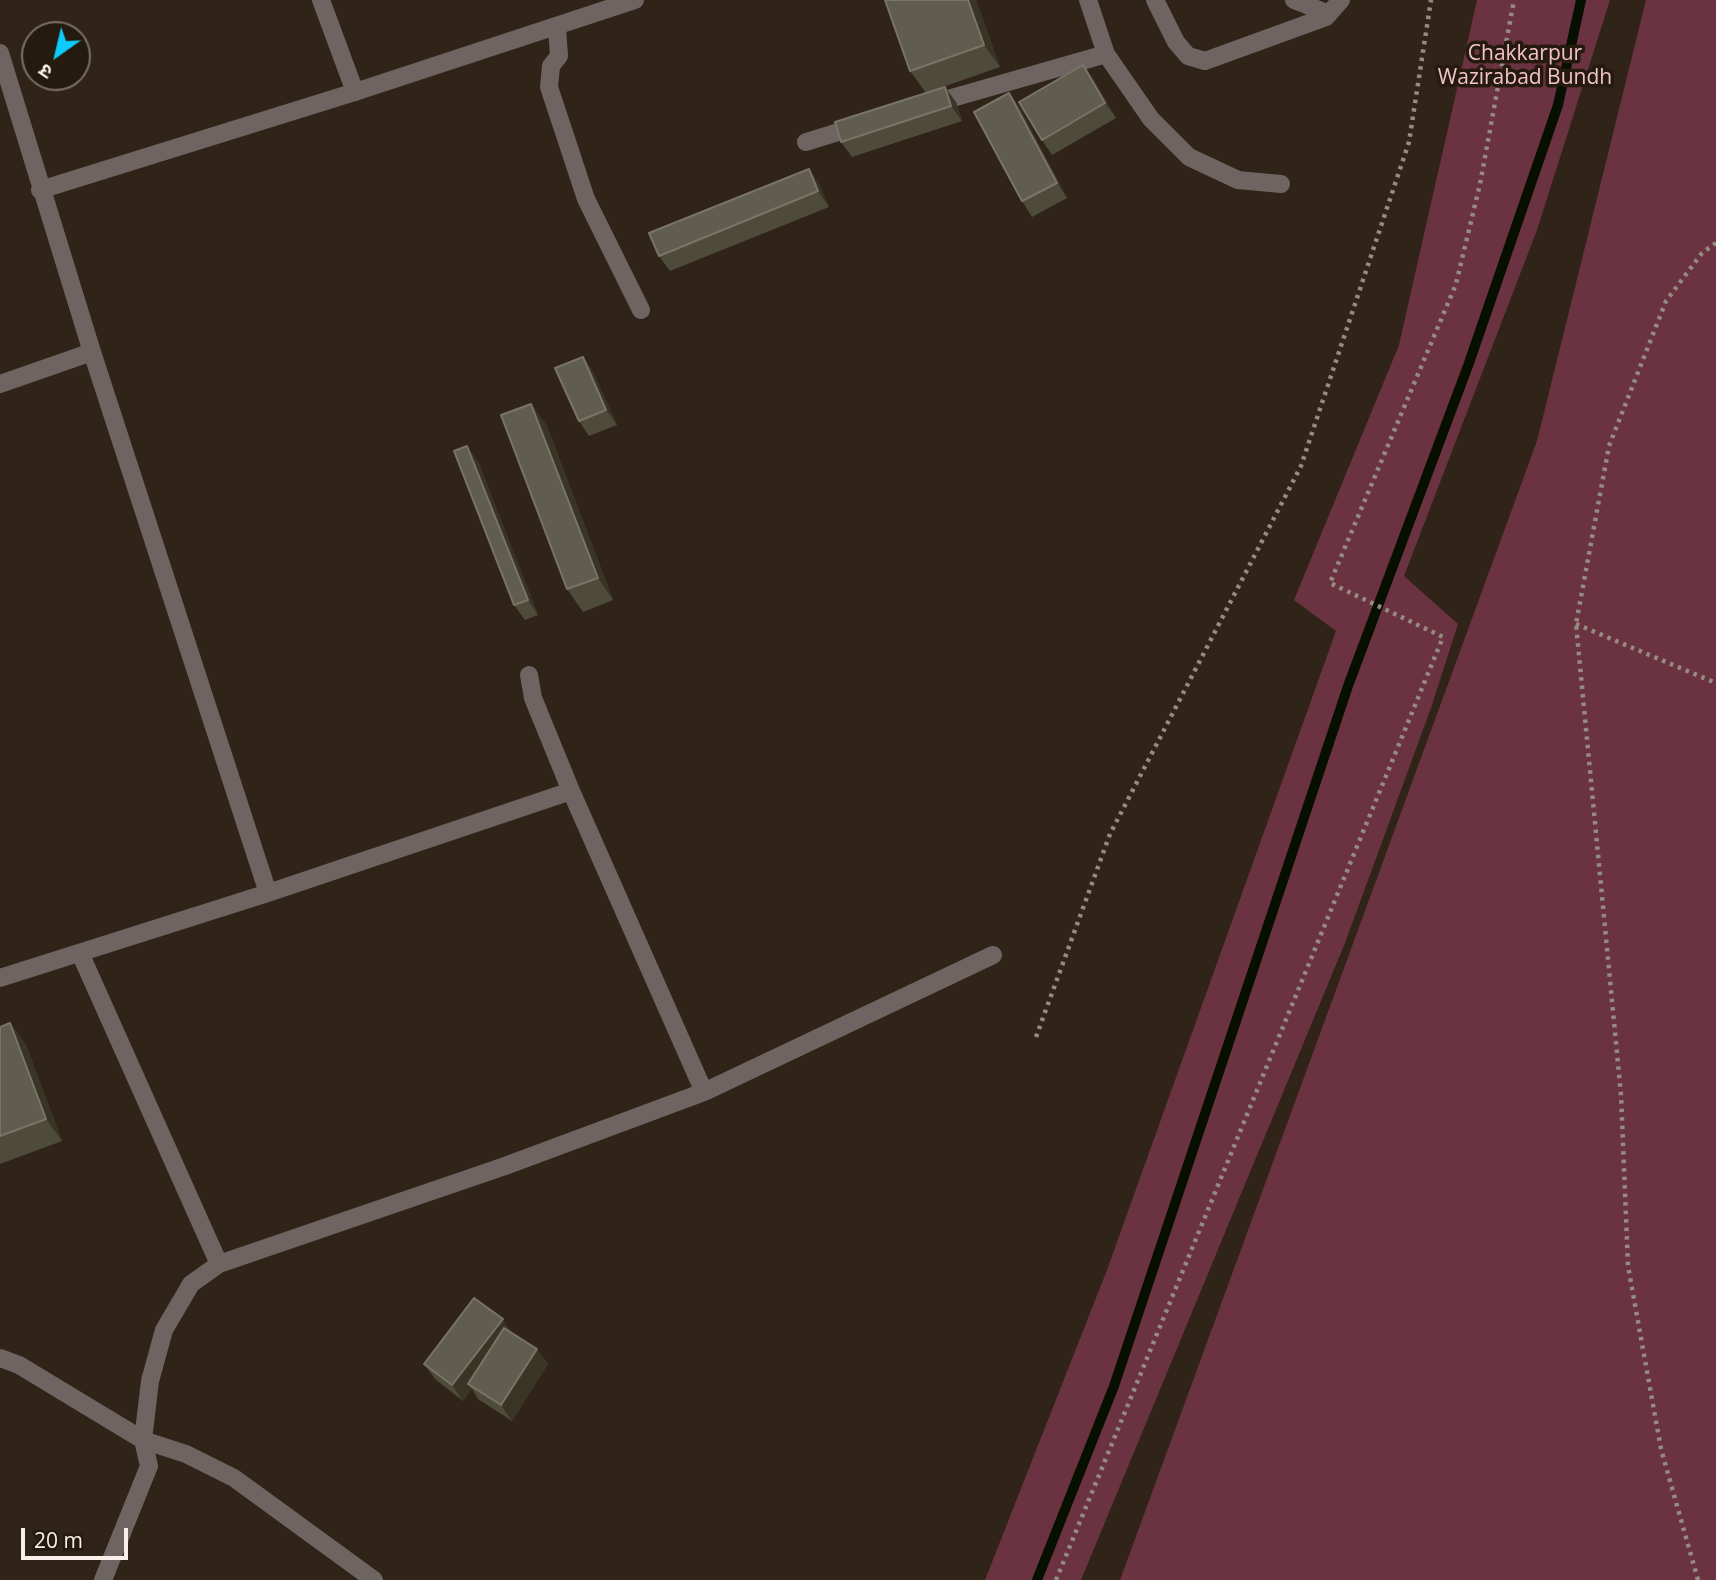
<!DOCTYPE html>
<meta charset="utf-8">
<style>
body{margin:0}
#map{position:relative;width:1716px;height:1580px;overflow:hidden;background:#2f2417;font-family:"Open Sans","Noto Sans Devanagari",sans-serif}
canvas{display:block}
.north{position:absolute;left:21px;top:21px;width:70px;height:70px;box-sizing:border-box;background:#251a0e;border:2px solid #7a7066;border-radius:50%;rotate:214deg;font-size:19px;font-weight:700;line-height:28px;text-align:center;color:#f9f1e9}
.north::after{content:'';display:block;margin:auto;width:24px;height:32px;background:#0ccafa;clip-path:polygon(50% 0,100% 100%,50% 72%,0 100%)}
.scale{position:absolute;left:21px;top:1528px;width:107px;height:32px;box-sizing:border-box;border:4px solid #f9f1e9;border-top:0;padding-left:9px;font-size:21px;line-height:24px;white-space:nowrap;color:#f9f1e9;-webkit-text-stroke:5px #251a0e;paint-order:stroke}
</style>
<div id="map">
<canvas width="1716" height="1580"></canvas>
<div class="north">उ</div>
<div class="scale">20 m</div>
</div>
<script>
const c = document.querySelector('canvas').getContext('2d');
c.lineJoin = 'round';
function fill(path, color) {
  c.fillStyle = color;
  c.fill(path, 'evenodd');
}
function shape(rows) {
  const path = new Path2D();
  for (const r of rows) {
    path.moveTo(r[0], r[1]);
    for (let i = 2; i < r.length; i += 2) path.lineTo(r[i], r[i + 1]);
  }
  return path;
}
function trace(path, color, width, dash) {
  c.strokeStyle = color;
  c.lineWidth = width;
  c.lineCap = dash ? 'butt' : 'round';
  c.setLineDash(dash || []);
  c.stroke(path);
}
function label(font, color, halo, rows, align = 'center') {
  c.font = font + ' "Open Sans",sans-serif';
  c.lineWidth = 7;
  c.setLineDash([]);
  c.textBaseline = 'middle';
  c.strokeStyle = halo;
  c.fillStyle = color;
  for (const [text, x, y, turn = 0] of rows) {
    c.save();
    c.translate(x, y);
    c.rotate((+turn || 0) * Math.PI / 180);
    c.textAlign = isNaN(turn) ? turn : align;
    if (halo) c.strokeText(text, 0, 0);
    c.fillText(text, 0, 0);
    c.restore();
  }
}
const green = shape([
 [1477,0,1610,0,1537,230,1404,576,1458,624,1431,708,1345,943,1081,1580,985,1580,1107,1270,1336,631,1294,600,1399,345],
 [1646,0,1716,0,1716,1580,1120,1580,1537,441]
]);
const stream = shape([
 [1037,1580,1114,1386,1348,686,1469,363,1558,105,1581,0]
]);
const path = shape([
 [1576,624,1716,683],
 [1036,1037,1110,834,1301,466,1409,142,1431,0],
 [1056,1580,1443,637,1330,583,1456,284,1480,184,1514,0],
 [1698,1580,1661,1449,1628,1266,1621,1095,1576,624,1609,446,1666,301,1702,253,1716,243]
]);
const minor = shape([
 [321,0,355,92],
 [1088,0,1106,54,1151,119,1189,157,1238,180,1281,184],
 [1155,0,1176,42,1188,56,1205,61,1326,17,1341,0],
 [1294,0,1329,14],
 [557,28,559,56,551,66,549,87,586,199,641,310],
 [0,53,92,352,268,893],
 [931,104,1106,54],
 [806,142,861,125],
 [40,190,355,92,635,0],
 [0,384,92,352],
 [529,675,533,698,571,791,704,1092],
 [80,953,219,1264],
 [0,978,268,893,571,791],
 [0,1358,19,1365,143,1440,149,1466,103,1580],
 [374,1580,234,1478,186,1454,143,1440,150,1381,164,1330,191,1284,219,1264,505,1166,704,1092,993,955]
]);
const wall = shape([
 [885,0,976,0,1000,67,937,89,956,102,962,121,852,157,841,142,926,93,910,71],
 [1083,65,1094,80,1116,118,1052,155,1042,140],
 [1009,93,1020,108,1067,198,1032,217,1022,201],
 [809,169,819,184,829,207,670,271,659,256],
 [583,357,593,372,617,425,589,436,579,421],
 [531,404,547,426,613,600,583,612,567,589],
 [478,461,538,615,525,620,514,605],
 [10,1023,26,1045,62,1141,0,1164,0,1027],
 [513,1333,537,1349,548,1364,512,1421,478,1399,472,1389,463,1401,435,1379,424,1364]
]);
const shadedWall = shape([
 [968,0,976,0,1000,67,984,45],
 [1083,65,1094,80,1116,118,1105,103],
 [945,87,956,102,962,121,951,106],
 [1009,93,1020,108,1067,198,1057,183],
 [809,169,819,184,829,207,818,191],
 [583,357,593,372,617,425,606,410],
 [531,404,547,426,613,600,598,578],
 [467,446,478,461,538,615,528,600],
 [10,1023,26,1045,62,1141,46,1119],
 [503,1319,513,1334,468,1384,472,1389,463,1401,452,1385],
 [537,1349,548,1364,512,1421,501,1405]
]);
const building = shape([
 [885,0,968,0,984,45,910,71,885,0],
 [1083,65,1105,103,1042,140,1019,102,1083,65],
 [945,87,951,106,841,142,835,122,945,87],
 [1009,93,1057,183,1022,201,974,112,1009,93],
 [809,169,818,191,659,256,649,233,809,169],
 [583,357,606,410,579,421,555,368,583,357],
 [531,404,598,578,567,589,501,415,531,404],
 [467,446,528,600,514,605,454,451,467,446],
 [10,1023,46,1119,0,1136,0,1027,10,1023],
 [474,1298,503,1319,452,1385,424,1364,474,1298],
 [504,1328,537,1349,501,1405,468,1384,504,1328]
]);
const parkNames = [
 ["Chakkarpur",1525,54],
 ["Wazirabad Bundh",1525,78]
];
fill(green, '#6b3341');
trace(stream, '#071000', 10);
trace(path, '#958b81', 4.5, [3.5, 5]);
trace(minor, '#6e6562', 18);
fill(wall, '#4f4b3b');
fill(shadedWall, '#3a3425');
fill(building, '#615d4e');
trace(building, '#797466', 2);
label('21px', '#f2c1ca', '#251a0e', parkNames);
</script>
